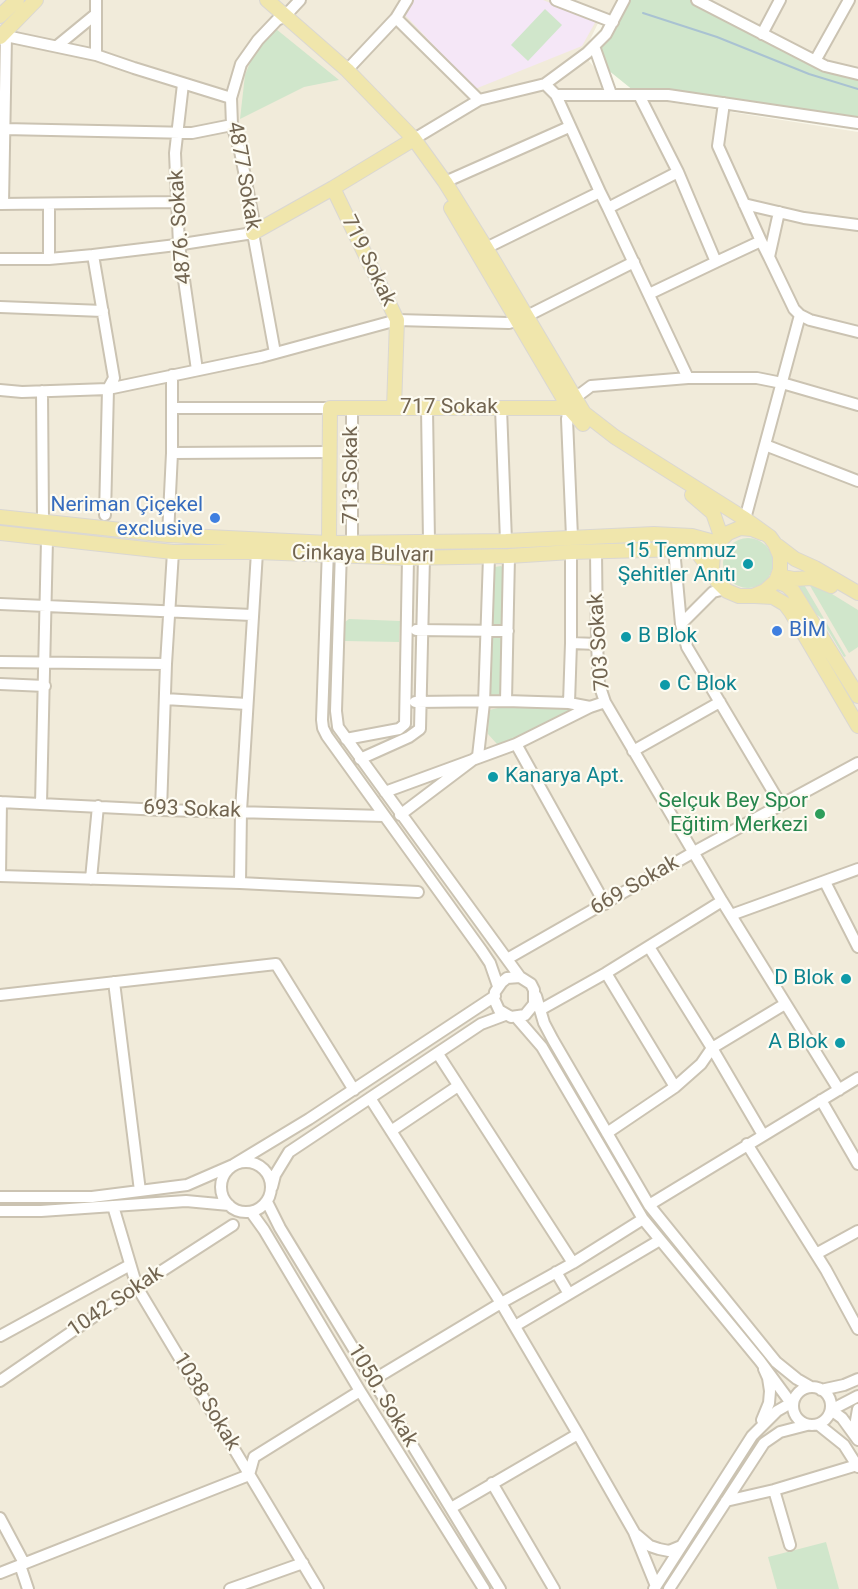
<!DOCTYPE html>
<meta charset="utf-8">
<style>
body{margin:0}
canvas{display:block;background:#faf8eb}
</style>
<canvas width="858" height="1589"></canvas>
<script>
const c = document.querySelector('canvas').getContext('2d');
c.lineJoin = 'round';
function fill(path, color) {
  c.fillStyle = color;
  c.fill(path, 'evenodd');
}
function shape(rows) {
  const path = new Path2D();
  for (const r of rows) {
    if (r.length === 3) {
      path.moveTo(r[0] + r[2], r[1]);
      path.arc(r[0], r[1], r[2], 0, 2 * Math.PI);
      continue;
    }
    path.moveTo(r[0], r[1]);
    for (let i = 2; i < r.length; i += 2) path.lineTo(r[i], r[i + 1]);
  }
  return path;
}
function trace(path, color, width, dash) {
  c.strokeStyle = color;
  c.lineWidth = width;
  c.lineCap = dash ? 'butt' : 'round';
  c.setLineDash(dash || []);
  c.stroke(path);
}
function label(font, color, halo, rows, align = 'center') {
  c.font = font + ' Roboto,sans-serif';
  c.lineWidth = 4.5;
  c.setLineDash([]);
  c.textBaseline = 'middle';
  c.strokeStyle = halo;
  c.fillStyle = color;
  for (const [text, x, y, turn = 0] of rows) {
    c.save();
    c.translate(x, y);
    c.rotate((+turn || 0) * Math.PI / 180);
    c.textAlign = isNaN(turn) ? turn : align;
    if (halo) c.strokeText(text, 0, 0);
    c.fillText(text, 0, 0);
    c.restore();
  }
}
const residential = shape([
 [0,0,858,0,858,70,601,17,583,54,617,94,858,132,858,1589,0,1589]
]);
const education = shape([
 [413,0,543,0,596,21,582,46,475,89,405,15]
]);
const green = shape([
 [623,0,697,0,825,66,858,74,858,123,639,95,587,53],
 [545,9,562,25,528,61,511,45],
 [276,29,339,80,304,87,240,119,245,75,253,55,270,32],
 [748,563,25],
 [501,566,505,569,505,626,492,625,493,569,495,567],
 [803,583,846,656,844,657,820,617,813,612,796,585],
 [809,584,819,586,858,610,858,647,849,653],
 [349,619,400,621,399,642,345,641,345,622],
 [491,635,505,636,504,699,489,699],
 [507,706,569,709,569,714,526,734,497,744,488,734,489,710],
 [826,1542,839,1589,777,1589,768,1557]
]);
const stream = shape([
 [643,13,717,37,809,74,858,89]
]);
const minor = shape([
 [96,0,96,55],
 [556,0,613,22],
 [697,0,825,66,858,74],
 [396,18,479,100],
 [4,33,6,36,96,55,134,68,231,98],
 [762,34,780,0],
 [57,46,96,14],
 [594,46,611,94],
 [815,61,849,0],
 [347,70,396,18,407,0],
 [183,84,175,153,179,245,197,370],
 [545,84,556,95,668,95,858,123],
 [556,95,600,192],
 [639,95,678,172,716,262,761,241,769,257,779,212],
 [724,103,718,146,761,241],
 [4,129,192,133,232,125],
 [414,139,479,100,545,84,587,53,606,34,624,0],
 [445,182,569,127],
 [0,204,177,202],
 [3,204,6,36],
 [49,204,49,259],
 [744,204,804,218,858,225],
 [608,208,688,378],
 [486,248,600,192,608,208,678,172],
 [93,255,114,378,108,389,105,515],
 [769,257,794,309,800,315,810,320,858,332],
 [0,259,49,259,93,255,176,245,253,233],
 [649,294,716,262],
 [0,307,103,311],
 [275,353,253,233,253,217,240,151,232,125,231,98,241,64,258,40,277,20,285,16,300,0],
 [0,390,22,392,108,389,261,357,397,320,509,323,527,316,634,262],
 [42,391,43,521],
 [172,408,330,408],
 [427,408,429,542],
 [501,408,506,541],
 [765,445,858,481],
 [172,453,330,452],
 [745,519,800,315],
 [168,535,172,453,172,375],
 [572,537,567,419,569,408,575,398,591,386,688,378,757,378,782,383,858,405],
 [352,543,352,408],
 [328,549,322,720,323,728,327,736,482,951,490,963,498,986],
 [674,549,681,624,687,647,781,805],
 [341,550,336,711,338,727,520,977,531,984,534,990,534,1004,525,1015,511,1017,499,1010,494,999,495,992,502,982,507,978,520,977],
 [596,551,597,644,599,684,605,702,722,901,839,1090],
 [0,604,252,615],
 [681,624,713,592,725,589],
 [416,630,508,631],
 [571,643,597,644],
 [0,662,166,664],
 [0,684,45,686],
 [165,699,247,704],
 [506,701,509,556],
 [415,702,506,701,569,703,590,707],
 [569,703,571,643,571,552],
 [346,739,399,729,405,724,408,558],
 [516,744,605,904],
 [633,751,720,702],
 [360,759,409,737,420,729,424,557],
 [385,792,516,744,590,707,605,702],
 [0,802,161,810,384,816],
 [41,804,47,539],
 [161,810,166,664,173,552],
 [400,815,478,756,484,703,489,557],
 [0,876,240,883,418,892],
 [0,876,1,802],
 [91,879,98,806],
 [825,882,858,947],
 [240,883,241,811,257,552],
 [731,915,858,869],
 [649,947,712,1048,763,1135],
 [507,959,694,852,858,763],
 [606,973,675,1087],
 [114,982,140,1191],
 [0,995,276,964,354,1090],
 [536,996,544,1023,553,1040,649,1205,776,1362,797,1379,811,1387],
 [540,1010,606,973,722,901],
 [516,1017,542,1047,643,1219,760,1361,791,1403,777,1411,752,1436,654,1589],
 [438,1054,573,1263],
 [370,1098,501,1303,578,1434,634,1532,656,1586],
 [821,1100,858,1164],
 [391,1131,458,1086],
 [607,1133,675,1087,701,1064,712,1048,785,1004],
 [747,1144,826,1270,858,1329],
 [246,1187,25],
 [272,1187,275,1175,289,1152,481,1024,505,1015],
 [0,1197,92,1197,187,1185,233,1165,309,1119,495,996],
 [267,1202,280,1228,500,1589],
 [649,1205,858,1078],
 [113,1206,137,1287,318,1589],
 [0,1211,41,1211,186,1201,229,1205],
 [251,1212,264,1230,360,1391,484,1589],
 [816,1254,858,1231],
 [556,1272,569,1294],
 [515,1326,660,1240],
 [0,1336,130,1265],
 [373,1380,501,1303,573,1263,643,1219],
 [0,1381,137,1287,233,1225],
 [812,1406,19],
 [821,1390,844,1385,858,1379],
 [831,1410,842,1418,858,1440],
 [831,1410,858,1396],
 [762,1420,769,1403,770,1391,768,1378,764,1369],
 [819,1425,844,1445,858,1467],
 [857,1436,855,1426,858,1409],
 [249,1475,254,1457,360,1391],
 [492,1483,554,1589],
 [774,1490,790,1545],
 [726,1501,774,1490,857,1465],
 [451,1508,578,1434],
 [0,1518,24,1563],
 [637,1535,650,1546,659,1549,669,1551,681,1546],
 [20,1565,28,1589],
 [0,1573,249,1475],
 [230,1589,303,1563],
 [669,1589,764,1443,780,1432,807,1425]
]);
const major = shape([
 [267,0,347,70,414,139,445,182,486,248,584,413,615,437,745,519,770,537,775,544,780,556,780,570,776,581,765,591,753,596,739,596,727,591,717,581,712,569,713,555,718,543,728,533,740,528,752,529,762,533],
 [0,16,17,0],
 [0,37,36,0],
 [333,188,397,320,394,408],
 [451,208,569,408,583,424],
 [253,233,333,188,414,139],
 [692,495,713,513,722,539],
 [0,517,168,535,329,543,506,541,654,534,692,536,718,543],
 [0,533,173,552,257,552,408,558,509,556,571,552,684,549,697,552,712,572],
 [329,543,330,408,569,408],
 [778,546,795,559,815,568,858,593],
 [778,576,794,579,812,578,831,586],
 [776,581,786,585,793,591,858,696],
 [755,596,773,597,785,604,791,612,858,726]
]);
const markers = [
 [215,518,6,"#3f7fe0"],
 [748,564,6,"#0f9aa8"],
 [777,631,6,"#3f7fe0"],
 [626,637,6,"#0f9aa8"],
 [665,685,6,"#0f9aa8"],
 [493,777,6,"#0f9aa8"],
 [820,814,6,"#2e9e5b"],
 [846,979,6,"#0f9aa8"],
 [840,1043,6,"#0f9aa8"]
];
const streetNames = [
 ["4877 Sokak",243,176,80],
 ["4876. Sokak",181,227,-94],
 ["719 Sokak",368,261,64],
 ["717 Sokak",449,408],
 ["713 Sokak",352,475,-90],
 ["Cinkaya Bulvarı",363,555,1],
 ["703 Sokak",600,642,-94],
 ["693 Sokak",192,810,2],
 ["669 Sokak",635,886,-30],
 ["1042 Sokak",116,1302,-34],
 ["1050. Sokak",382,1396,59],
 ["1038 Sokak",206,1402,59]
];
const shopNames = [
 ["Neriman Çiçekel",203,506],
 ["exclusive",203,530],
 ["BİM",789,631,"left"]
];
const cultureNames = [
 ["15 Temmuz",736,552],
 ["Şehitler Anıtı",736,576],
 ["B Blok",638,637,"left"],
 ["C Blok",677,685,"left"],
 ["Kanarya Apt.",505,777,"left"],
 ["D Blok",834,979],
 ["A Blok",828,1043]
];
const leisureNames = [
 ["Selçuk Bey Spor",808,802],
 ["Eğitim Merkezi",808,826]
];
fill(residential, '#f1ebda');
fill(education, '#f5e7f7');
fill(green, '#d0e6cb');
trace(stream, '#a9c2d2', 2);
trace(minor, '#cbc3b2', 14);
trace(major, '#dad7d2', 16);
trace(minor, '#fff', 10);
trace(major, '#f0e6ac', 14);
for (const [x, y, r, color] of markers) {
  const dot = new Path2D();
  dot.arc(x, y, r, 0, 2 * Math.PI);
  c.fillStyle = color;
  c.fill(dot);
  trace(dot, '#fdfbf1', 2);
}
label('21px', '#726551', '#fdfbf1', streetNames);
label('21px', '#366cbe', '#fdfbf1', shopNames, 'right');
label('21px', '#0d838f', '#fdfbf1', cultureNames, 'right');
label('21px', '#27864d', '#fdfbf1', leisureNames, 'right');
</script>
